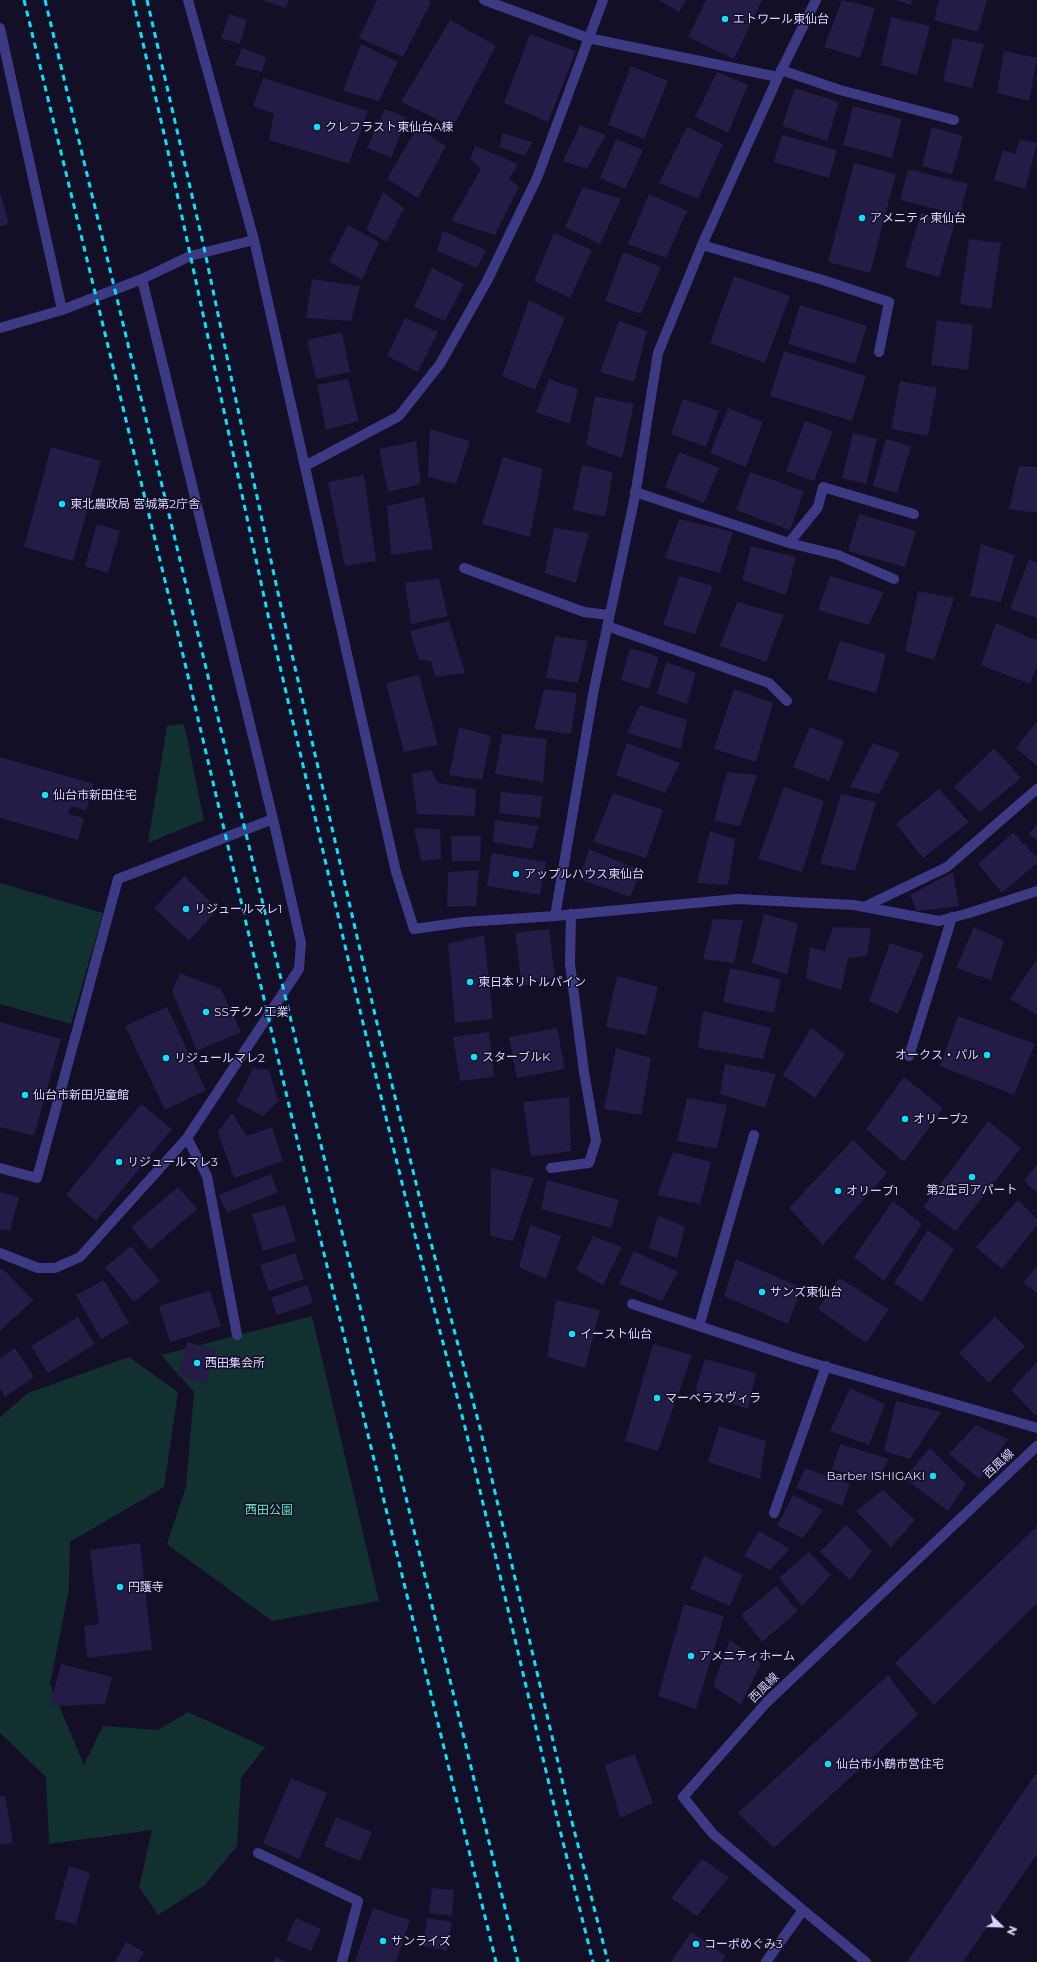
<!DOCTYPE html>
<meta charset="utf-8">
<style>
body{margin:0}
#map{position:relative;width:1037px;height:1962px;overflow:hidden;background:#130f26;font-family:Montserrat,sans-serif}
canvas{display:block}
.north{position:absolute;left:981px;top:1906px;width:40px;height:40px;-webkit-text-stroke:3px #130f26;paint-order:stroke;rotate:113deg;font-size:11px;font-weight:700;line-height:16px;text-align:center;color:#d9d4ff}
.north::after{content:'';display:block;margin:auto;width:14px;height:18px;background:#d9d4ff;clip-path:polygon(50% 0,100% 100%,50% 72%,0 100%)}
</style>
<div id="map">
<canvas width="1037" height="1962"></canvas>
<div class="north">N</div>
</div>
<script>
const c = document.querySelector('canvas').getContext('2d');
c.lineJoin = 'round';
function fill(path, color) {
  c.fillStyle = color;
  c.fill(path, 'evenodd');
}
function shape(rows) {
  const path = new Path2D();
  for (const r of rows) {
    path.moveTo(r[0], r[1]);
    for (let i = 2; i < r.length; i += 2) path.lineTo(r[i], r[i + 1]);
  }
  return path;
}
function trace(path, color, width, dash) {
  c.strokeStyle = color;
  c.lineWidth = width;
  c.lineCap = dash ? 'butt' : 'round';
  c.setLineDash(dash || []);
  c.stroke(path);
}
function label(font, color, halo, rows, align = 'center') {
  c.font = font + ' Montserrat,"Noto Sans JP",sans-serif';
  c.lineWidth = 3;
  c.setLineDash([]);
  c.textBaseline = 'middle';
  c.strokeStyle = halo;
  c.fillStyle = color;
  for (const [text, x, y, turn = 0] of rows) {
    c.save();
    c.translate(x, y);
    c.rotate((+turn || 0) * Math.PI / 180);
    c.textAlign = isNaN(turn) ? turn : align;
    if (halo) c.strokeText(text, 0, 0);
    c.fillText(text, 0, 0);
    c.restore();
  }
}
const green = shape([
 [184,724,204,820,148,843,167,726],
 [0,883,103,913,71,1024,0,1004],
 [312,1316,379,1601,272,1621,167,1544,186,1487,194,1392,161,1355],
 [129,1357,178,1392,164,1487,70,1542,69,1589,50,1684,84,1765,103,1726,158,1730,188,1712,265,1747,241,1778,237,1846,205,1885,158,1915,139,1887,152,1830,49,1844,46,1777,0,1733,0,1417,28,1393]
]);
const building = shape([
 [262,0,289,0,285,8],
 [377,0,428,0,431,2,403,57,359,38],
 [659,0,686,0,679,12],
 [706,0,762,0,734,59,688,37],
 [842,0,875,8,860,58,824,47],
 [895,0,912,0,911,5],
 [939,0,987,0,978,32,934,20],
 [229,14,247,20,240,44,221,38],
 [891,17,930,26,917,75,881,65],
 [450,20,496,46,453,127,401,102],
 [530,34,576,51,548,122,504,103],
 [953,38,984,44,972,88,943,81],
 [361,44,398,62,379,101,343,91],
 [242,48,266,57,262,72,235,65],
 [1004,51,1037,58,1029,101,997,93],
 [631,66,668,81,644,139,608,125],
 [717,72,748,85,728,133,695,117],
 [263,78,368,111,349,164,269,140,274,114,253,106],
 [795,88,839,102,827,141,782,126],
 [853,106,902,119,892,158,843,145],
 [385,109,407,118,391,158,367,148],
 [580,125,606,135,587,169,563,161],
 [417,127,446,146,418,198,387,179],
 [687,127,723,144,698,199,659,183],
 [932,127,963,136,952,174,922,166],
 [503,133,532,142,525,156,499,147],
 [782,135,837,150,829,178,774,162],
 [616,139,643,150,625,189,600,178],
 [1020,139,1037,143,1025,189,994,180,1003,150,1015,154],
 [475,146,518,164,509,179,519,187,495,235,451,221,481,169,470,159],
 [854,163,896,174,870,273,828,262],
 [908,169,968,184,960,215,900,200],
 [583,187,621,199,600,244,565,227],
 [0,192,9,224,0,227],
 [383,192,404,208,387,242,366,230],
 [649,194,687,211,666,258,628,244],
 [921,213,955,223,939,277,905,267],
 [348,225,379,242,362,280,329,262],
 [443,231,486,250,477,268,437,251],
 [554,233,592,250,570,298,534,281],
 [969,239,1001,243,991,309,960,304],
 [623,252,661,267,641,314,605,301],
 [432,268,464,284,445,321,414,307],
 [734,276,790,296,765,363,710,343],
 [312,279,360,286,351,321,306,318],
 [529,300,565,318,535,390,502,376],
 [800,305,867,326,855,364,788,344],
 [405,318,438,332,418,372,387,356],
 [937,320,973,325,968,370,931,365],
 [619,321,647,331,634,382,600,372],
 [342,332,350,372,316,379,307,340],
 [784,351,866,376,852,421,770,396],
 [348,379,359,421,326,430,317,385],
 [549,379,578,389,570,424,536,412],
 [900,381,937,388,928,436,891,429],
 [595,396,634,404,622,458,586,445],
 [683,399,719,411,706,447,671,434],
 [728,408,763,422,746,467,710,453],
 [805,421,833,431,814,481,786,471],
 [430,429,470,441,456,484,428,477],
 [853,433,877,439,866,484,842,478],
 [886,439,911,446,897,493,873,486],
 [416,441,421,484,388,492,379,449],
 [51,447,101,461,73,561,24,547],
 [679,452,719,468,704,503,665,487],
 [503,457,543,469,530,537,482,524],
 [582,465,613,472,605,517,573,510],
 [1019,466,1037,467,1037,513,1009,509],
 [750,472,804,491,790,530,736,510],
 [364,475,376,561,345,566,328,482],
 [424,497,433,549,391,555,387,506],
 [859,514,916,531,905,567,848,551],
 [679,519,733,532,720,573,665,558],
 [97,524,120,531,108,573,85,566],
 [554,528,589,533,576,583,545,573],
 [981,544,1015,555,1001,602,970,596],
 [751,546,796,557,786,595,742,580],
 [1029,559,1037,563,1037,618,1010,609],
 [679,576,713,586,695,634,663,625],
 [830,576,884,592,869,625,818,610],
 [439,578,448,616,411,624,405,583],
 [918,591,954,598,934,660,905,651],
 [737,602,784,615,766,662,720,646],
 [449,621,465,673,435,677,431,661,419,660,410,631],
 [996,623,1037,641,1037,666,1030,684,981,665],
 [555,636,588,641,578,683,546,678],
 [840,641,886,654,876,693,827,679],
 [630,648,659,657,649,689,621,680],
 [666,662,696,673,687,704,657,694],
 [419,675,438,745,404,752,386,683],
 [544,689,577,693,571,734,534,729],
 [734,689,773,703,756,762,714,749],
 [640,705,687,720,681,749,627,733],
 [1037,721,1037,766,1016,748],
 [459,727,491,736,482,780,449,775],
 [810,727,844,741,829,781,793,767],
 [502,734,547,739,543,782,495,774],
 [627,743,680,763,665,793,616,775],
 [873,743,900,753,879,794,850,787],
 [994,748,1021,778,980,812,954,787],
 [0,757,94,784,86,811,71,806,68,814,84,818,78,840,0,818],
 [431,770,438,783,476,789,475,816,417,814,412,774],
 [727,772,757,775,740,826,714,821],
 [784,787,824,801,802,872,758,859],
 [939,789,969,822,923,858,896,824],
 [501,792,543,796,540,818,499,813],
 [613,793,663,810,646,858,593,842],
 [841,794,876,802,855,871,820,864],
 [495,820,539,826,532,849,493,842],
 [1037,824,1037,840,1029,834],
 [414,828,440,829,441,859,421,861],
 [710,831,735,839,728,885,697,883],
 [1013,833,1037,857,1037,863,1002,893,978,864],
 [451,836,481,836,480,861,452,861],
 [589,849,641,871,630,897,579,879],
 [492,853,546,862,540,895,487,886],
 [479,870,476,906,447,907,448,872],
 [953,872,959,906,917,911,910,895],
 [184,876,218,909,189,941,154,908],
 [764,914,798,923,787,975,752,963],
 [713,919,743,920,734,963,703,959],
 [833,927,871,928,867,956,848,958,841,990,806,979,810,947,825,951],
 [974,927,1004,941,991,980,956,968],
 [549,929,555,978,522,986,515,933],
 [484,935,493,1019,455,1023,448,944],
 [890,943,924,954,898,1014,869,1001],
 [1037,959,1037,1015,1010,999],
 [730,968,781,979,774,1013,723,1002],
 [180,973,221,989,241,1032,197,1051,172,991],
 [617,976,658,987,646,1035,606,1027],
 [167,1007,206,1090,165,1110,125,1026],
 [703,1011,771,1028,763,1059,698,1048],
 [958,1016,1035,1044,1014,1095,940,1066],
 [0,1022,61,1039,34,1136,0,1127],
 [557,1028,565,1069,517,1078,509,1037],
 [811,1028,845,1054,815,1098,783,1075],
 [489,1032,494,1077,460,1081,453,1037],
 [616,1048,651,1058,641,1115,604,1109],
 [725,1064,776,1074,765,1108,720,1094],
 [253,1068,269,1070,278,1101,263,1116,236,1102],
 [904,1077,943,1108,904,1162,866,1129],
 [569,1097,571,1151,531,1157,523,1102],
 [687,1098,727,1105,717,1149,677,1141],
 [141,1104,172,1129,96,1221,66,1195],
 [232,1113,247,1136,272,1127,283,1161,234,1178,218,1132],
 [988,1121,1021,1148,956,1231,923,1207],
 [853,1140,887,1173,823,1245,789,1208],
 [673,1152,711,1162,700,1204,657,1195],
 [1037,1164,1037,1193,1024,1181],
 [491,1168,534,1178,513,1241,490,1236],
 [271,1174,278,1192,227,1213,219,1195],
 [547,1180,619,1200,611,1228,541,1209],
 [178,1187,197,1209,150,1250,131,1227],
 [0,1192,19,1197,10,1231,0,1229],
 [1018,1200,1037,1219,1037,1225,1002,1269,976,1247],
 [893,1201,922,1224,884,1281,854,1257],
 [285,1205,296,1241,263,1251,252,1214],
 [658,1215,685,1227,677,1258,649,1248],
 [530,1225,561,1236,546,1279,519,1267],
 [928,1230,954,1249,922,1302,894,1283],
 [593,1236,622,1247,603,1285,576,1270],
 [131,1246,160,1281,134,1302,105,1267],
 [634,1251,678,1272,662,1301,619,1284],
 [295,1253,304,1279,269,1291,260,1265],
 [736,1259,802,1288,788,1324,724,1296],
 [1037,1266,1037,1293,1023,1283],
 [2,1268,33,1300,0,1331,0,1270],
 [839,1278,889,1309,866,1343,818,1309],
 [104,1280,129,1323,101,1339,76,1295],
 [307,1285,313,1303,277,1315,271,1298],
 [210,1291,221,1326,170,1342,159,1306],
 [556,1300,600,1310,585,1368,547,1357],
 [78,1317,95,1344,48,1373,31,1346],
 [995,1317,1025,1346,989,1383,959,1353],
 [187,1342,216,1350,207,1384,177,1376],
 [653,1344,692,1355,658,1451,625,1441],
 [15,1348,34,1377,5,1397,0,1389,0,1358],
 [705,1359,756,1373,748,1409,695,1391],
 [1037,1362,1037,1414,1036,1416,1011,1390],
 [850,1388,885,1404,869,1445,830,1431],
 [896,1401,941,1412,910,1459,884,1451],
 [976,1425,1008,1439,980,1479,949,1454],
 [719,1426,766,1441,760,1479,708,1462],
 [840,1444,889,1459,877,1482,832,1469],
 [930,1448,966,1484,948,1511,904,1478],
 [805,1468,850,1484,842,1506,796,1488],
 [883,1490,915,1520,891,1547,856,1511],
 [793,1495,823,1510,803,1538,777,1526],
 [846,1525,872,1551,850,1580,820,1552],
 [1037,1526,1037,1603,934,1705,895,1663],
 [759,1531,790,1549,770,1570,744,1556],
 [140,1543,152,1650,87,1658,84,1626,99,1624,90,1550],
 [809,1552,831,1575,802,1606,779,1578],
 [704,1556,743,1575,730,1606,690,1589],
 [776,1586,798,1611,762,1642,741,1615],
 [684,1604,724,1616,696,1709,658,1696],
 [730,1640,761,1663,741,1705,713,1686],
 [61,1664,112,1677,105,1704,50,1706],
 [888,1675,918,1715,774,1848,738,1813],
 [635,1754,653,1803,620,1818,605,1765],
 [1037,1772,1037,1854,963,1962,907,1962],
 [291,1778,327,1793,299,1859,263,1843],
 [5,1795,13,1843,0,1845,0,1796],
 [336,1817,372,1832,360,1861,324,1846],
 [702,1859,729,1877,697,1916,671,1898],
 [69,1866,90,1873,76,1924,54,1919],
 [432,1888,454,1890,452,1916,429,1913],
 [373,1908,410,1920,396,1962,355,1962],
 [296,1918,321,1929,311,1951,286,1940],
 [427,1918,452,1922,447,1951,423,1946],
 [691,1932,726,1956,722,1962,671,1962],
 [126,1942,144,1952,138,1962,115,1962],
 [276,1956,285,1962,273,1962]
]);
const service = shape([
 [781,70,840,90,954,120],
 [702,245,823,280,889,302,879,352],
 [635,492,789,543,818,507,823,487,914,514],
 [789,543,838,555,894,579],
 [464,568,584,612,609,615],
 [607,626,769,683,787,701],
 [864,907,947,867,1037,789],
 [555,916,737,899,854,905,939,921,969,913,1037,891],
 [909,1056,952,917],
 [551,1168,589,1163,596,1141,584,1072,570,964,571,914],
 [632,1304,802,1360,1037,1428],
 [699,1326,754,1135],
 [774,1513,826,1366]
]);
const minor = shape([
 [484,0,588,38,778,77],
 [0,28,62,310],
 [0,328,62,310,142,279,190,256,254,240],
 [305,466,399,416,440,364,487,281,537,178,603,0],
 [414,929,464,922,555,916,594,689,635,496,658,353,702,245,778,77,816,0],
 [187,1138,207,1176,237,1335],
 [0,1168,37,1178,118,879,273,819],
 [0,1253,38,1268,55,1268,80,1257,187,1138,299,969,301,943,273,819,142,279],
 [258,1853,358,1901,342,1962],
 [803,1910,866,1962],
 [766,1962,803,1910,713,1834,683,1797,767,1702,1037,1446]
]);
const tertiary = shape([
 [188,0,254,240,396,872,414,929]
]);
const rail = shape([
 [24,0,184,659,320,1237,496,1962],
 [45,0,518,1962],
 [133,0,165,138,268,615,363,1023,412,1224,466,1431,558,1822,593,1962],
 [147,0,205,252,237,405,282,611,376,1019,425,1220,480,1428,571,1818,608,1962]
]);
const markers = [
 [725,19,4,"#00e5ff"],
 [317,127,4,"#00e5ff"],
 [862,218,4,"#00e5ff"],
 [62,504,4,"#00e5ff"],
 [45,795,4,"#00e5ff"],
 [516,874,4,"#00e5ff"],
 [186,909,4,"#00e5ff"],
 [470,982,4,"#00e5ff"],
 [206,1012,4,"#00e5ff"],
 [987,1055,4,"#00e5ff"],
 [474,1057,4,"#00e5ff"],
 [166,1058,4,"#00e5ff"],
 [25,1095,4,"#00e5ff"],
 [905,1119,4,"#00e5ff"],
 [119,1162,4,"#00e5ff"],
 [972,1177,4,"#00e5ff"],
 [838,1191,4,"#00e5ff"],
 [762,1292,4,"#00e5ff"],
 [572,1334,4,"#00e5ff"],
 [197,1363,4,"#00e5ff"],
 [657,1398,4,"#00e5ff"],
 [933,1476,4,"#00e5ff"],
 [120,1587,4,"#00e5ff"],
 [691,1656,4,"#00e5ff"],
 [828,1764,4,"#00e5ff"],
 [383,1941,4,"#00e5ff"],
 [696,1944,4,"#00e5ff"]
];
const poiNames = [
 ["エトワール東仙台",733,19],
 ["クレフラスト東仙台A棟",325,127],
 ["アメニティ東仙台",870,218],
 ["東北農政局 宮城第2庁舎",70,504],
 ["仙台市新田住宅",53,795],
 ["アップルハウス東仙台",524,874],
 ["リジュールマレ1",194,909],
 ["東日本リトルパイン",478,982],
 ["SSテクノ工業",214,1012],
 ["オークス・パル",979,1055,"right"],
 ["スターブルK",482,1057],
 ["リジュールマレ2",174,1058],
 ["仙台市新田児童館",33,1095],
 ["オリーブ2",913,1119],
 ["リジュールマレ3",127,1162],
 ["第2庄司アパート",972,1190,"center"],
 ["オリーブ1",846,1191],
 ["サンズ東仙台",770,1292],
 ["イースト仙台",580,1334],
 ["西田集会所",205,1363],
 ["マーベラスヴィラ",665,1398],
 ["Barber ISHIGAKI",925,1476,"right"],
 ["円護寺",128,1587],
 ["アメニティホーム",699,1656],
 ["仙台市小鶴市営住宅",836,1764],
 ["サンライズ",391,1941],
 ["コーポめぐみ3",704,1944]
];
const streetNames = [
 ["西風線",999,1464,-43],
 ["西風線",764,1688,-45]
];
const parkNames = [
 ["西田公園",269,1510]
];
fill(green, '#12302f');
fill(building, '#241b47');
trace(service, '#3d3a85', 10);
trace(minor, '#3d3a85', 10);
trace(tertiary, '#3d3a85', 10);
trace(rail, '#00e5ff', 3, [6, 5]);
for (const [x, y, r, color] of markers) {
  const dot = new Path2D();
  dot.arc(x, y, r, 0, 2 * Math.PI);
  c.fillStyle = color;
  c.fill(dot);
  trace(dot, '#130f26', 1.5);
}
label('12px', '#d9d4ff', '#130f26', poiNames, 'left');
label('12px', '#d9d4ff', '#130f26', streetNames);
label('12px', '#5fe0c0', '#130f26', parkNames);
</script>
